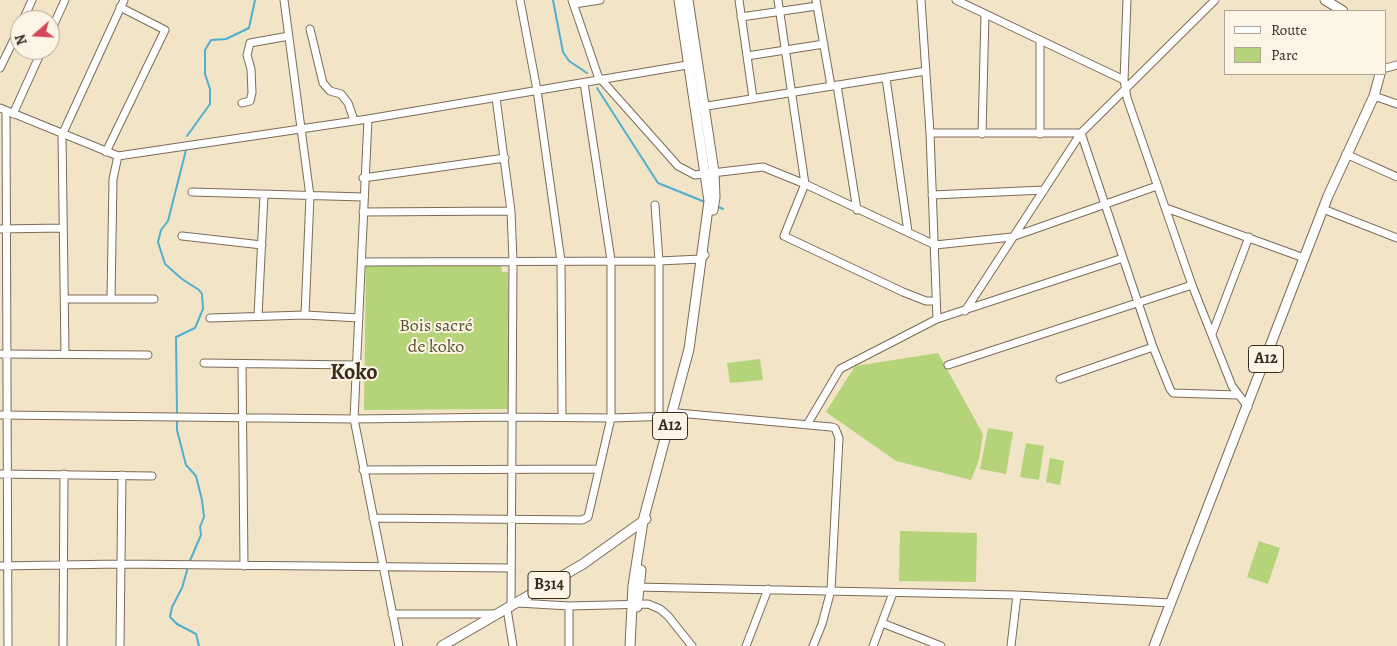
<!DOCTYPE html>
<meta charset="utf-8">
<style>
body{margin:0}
#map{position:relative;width:1397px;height:646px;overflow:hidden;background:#f2e4c7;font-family:Alegreya,serif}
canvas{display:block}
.legend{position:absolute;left:1224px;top:10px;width:162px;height:65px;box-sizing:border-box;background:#fcf5e5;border:1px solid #afa495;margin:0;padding:6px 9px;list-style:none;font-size:15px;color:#3b2a1e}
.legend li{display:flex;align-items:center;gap:10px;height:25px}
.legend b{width:25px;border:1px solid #afa495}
.north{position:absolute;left:10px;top:10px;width:50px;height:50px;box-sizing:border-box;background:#fcf5e5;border:1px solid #afa495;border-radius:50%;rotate:251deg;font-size:14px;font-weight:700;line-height:20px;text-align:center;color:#3b2a1e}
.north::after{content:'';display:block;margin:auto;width:18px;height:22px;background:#d1495b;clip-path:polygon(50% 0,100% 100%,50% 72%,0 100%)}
</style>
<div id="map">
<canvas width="1397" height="646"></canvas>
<ul class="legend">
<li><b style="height:6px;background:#fff"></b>Route</li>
<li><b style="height:14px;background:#b5d379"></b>Parc</li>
</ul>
<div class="north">N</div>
</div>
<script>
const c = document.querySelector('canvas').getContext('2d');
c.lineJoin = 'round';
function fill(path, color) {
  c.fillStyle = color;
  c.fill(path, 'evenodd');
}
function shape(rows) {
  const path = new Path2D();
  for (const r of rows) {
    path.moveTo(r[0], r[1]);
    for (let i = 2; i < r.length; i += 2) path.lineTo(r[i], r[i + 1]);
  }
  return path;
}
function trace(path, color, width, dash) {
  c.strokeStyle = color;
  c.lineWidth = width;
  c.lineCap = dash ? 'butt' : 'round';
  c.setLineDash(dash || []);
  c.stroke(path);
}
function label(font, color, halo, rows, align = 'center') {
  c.font = font + ' Alegreya,serif';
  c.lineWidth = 4;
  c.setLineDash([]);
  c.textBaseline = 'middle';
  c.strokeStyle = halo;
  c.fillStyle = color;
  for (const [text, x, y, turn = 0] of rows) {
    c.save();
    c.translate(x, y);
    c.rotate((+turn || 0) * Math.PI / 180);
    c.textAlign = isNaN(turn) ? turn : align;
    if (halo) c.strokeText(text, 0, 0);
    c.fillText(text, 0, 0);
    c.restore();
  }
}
const green = shape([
 [366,265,501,265,502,272,508,272,508,409,364,410],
 [938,353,983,434,979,460,971,480,896,461,826,412,855,366],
 [760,359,763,380,730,383,727,363],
 [988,428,1013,432,1006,474,980,469],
 [1026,443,1044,446,1039,480,1020,477],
 [1050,458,1064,461,1060,485,1046,482],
 [900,531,977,533,976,582,899,581],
 [1259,541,1280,548,1268,584,1247,577]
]);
const stream = shape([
 [553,0,563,52,569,61,587,73],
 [597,88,658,183,705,202],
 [187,136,210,104,210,89,205,74,205,50,211,40,226,39,249,28,255,0],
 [716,206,723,209],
 [177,414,176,337,195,328,203,309,202,294,199,290,182,279,165,264,158,242,161,230,168,221,186,150],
 [177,419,177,430,186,465,196,476,202,500,204,517,200,527,201,535,189,563],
 [188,567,182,588,172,607,170,617,177,624,196,634,199,646]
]);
const minor = shape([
 [284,0,310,196,305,315],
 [520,0,537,90,561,261,562,417],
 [572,0,598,76,678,166,695,175,763,167,805,184,935,245,1012,237,1157,186],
 [739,0,753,98],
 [778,0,805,184,784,236,903,292,926,301,936,301],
 [816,0,831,86],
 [921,0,930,133,937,319],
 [956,0,1124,80],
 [1127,0,1124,80,1127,98,1192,285,1232,386,1248,407],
 [574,4,600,0],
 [741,17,817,6],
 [23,20,32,0],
 [310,29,323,83,330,91,341,94,348,103,354,120],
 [50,33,65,0],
 [1040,40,1040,134],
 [747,56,824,44],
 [0,68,20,27],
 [1386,68,1397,65],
 [886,78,908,232],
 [837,85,857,210],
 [1374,96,1397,104],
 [496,98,511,211,513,261,511,607],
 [242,103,250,101,252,93,251,69,247,55,250,43,289,36],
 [701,107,926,71],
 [0,108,118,156,368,119,693,64],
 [6,111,8,646],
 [13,114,42,50],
 [368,119,354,419,399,646],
 [930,133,1081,133,1153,347,1170,389,1173,393,1238,395],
 [982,134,985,14],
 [106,152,165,30,120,7],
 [1346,154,1397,177],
 [363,178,505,158],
 [192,192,363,197],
 [932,195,1044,190],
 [655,205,659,261,659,416],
 [1166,208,1304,258],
 [1323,209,1397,238],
 [363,212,511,211],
 [0,229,63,228],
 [182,236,262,245],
 [362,262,659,261,701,259,705,255],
 [65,299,154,299],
 [111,299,113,179,118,156],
 [965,311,1081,133,1215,0],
 [258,316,264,195],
 [210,318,305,315,359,318],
 [1212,334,1249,237],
 [0,354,148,355],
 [65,354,62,135,124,0],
 [204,363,356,365],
 [242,364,244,566],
 [948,365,1192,285],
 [1060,379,1153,347],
 [0,415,354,419,511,417,611,418,673,416,678,413,831,427,835,428,839,438,831,590,822,624,813,646],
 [808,423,840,369,937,319,1123,258],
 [363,470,599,469],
 [0,474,152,476],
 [373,518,582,520,588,517,611,418,611,260,584,83],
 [0,566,120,564,510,568],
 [636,587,1017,595,1171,603],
 [518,603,569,606,648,604,660,609,668,616,692,646],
 [569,606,569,646],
 [507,609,513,646],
 [392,614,497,614],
 [882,623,941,646],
 [63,646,64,474],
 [120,646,122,475],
 [746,646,768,589],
 [873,646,893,593],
 [1011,646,1017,595]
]);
const major = shape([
 [688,0,714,172,715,197,713,210],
 [1325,0,1343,11],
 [637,607,641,570],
 [442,646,583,564,646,519],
 [630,646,633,586,643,521,689,349,709,201,679,0],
 [1154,646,1328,196,1374,96,1380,74]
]);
const shields = [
 [1266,359,35],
 [670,426,35],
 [549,585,42]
];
const shieldNames = [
 ["A12",1266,359],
 ["A12",670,426],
 ["B314",549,585]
];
const parkNames = [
 ["Bois sacré",436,327],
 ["de koko",436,348]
];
const districtNames = [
 ["Koko",354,374]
];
fill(green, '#b5d379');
trace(stream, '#51afcf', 2);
trace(minor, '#7b6b59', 9);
trace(major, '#7b6b59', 11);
trace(minor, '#fff', 7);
trace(major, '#fff', 9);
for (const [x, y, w] of shields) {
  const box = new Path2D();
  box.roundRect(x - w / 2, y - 13.5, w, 27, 4);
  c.fillStyle = '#fcf5e5';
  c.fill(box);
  trace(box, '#3b2a1e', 1);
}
label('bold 16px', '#3b2a1e', null, shieldNames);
label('18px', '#5a5435', '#fcf5e5', parkNames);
label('bold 22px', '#3b2a1e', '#fcf5e5', districtNames);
</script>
